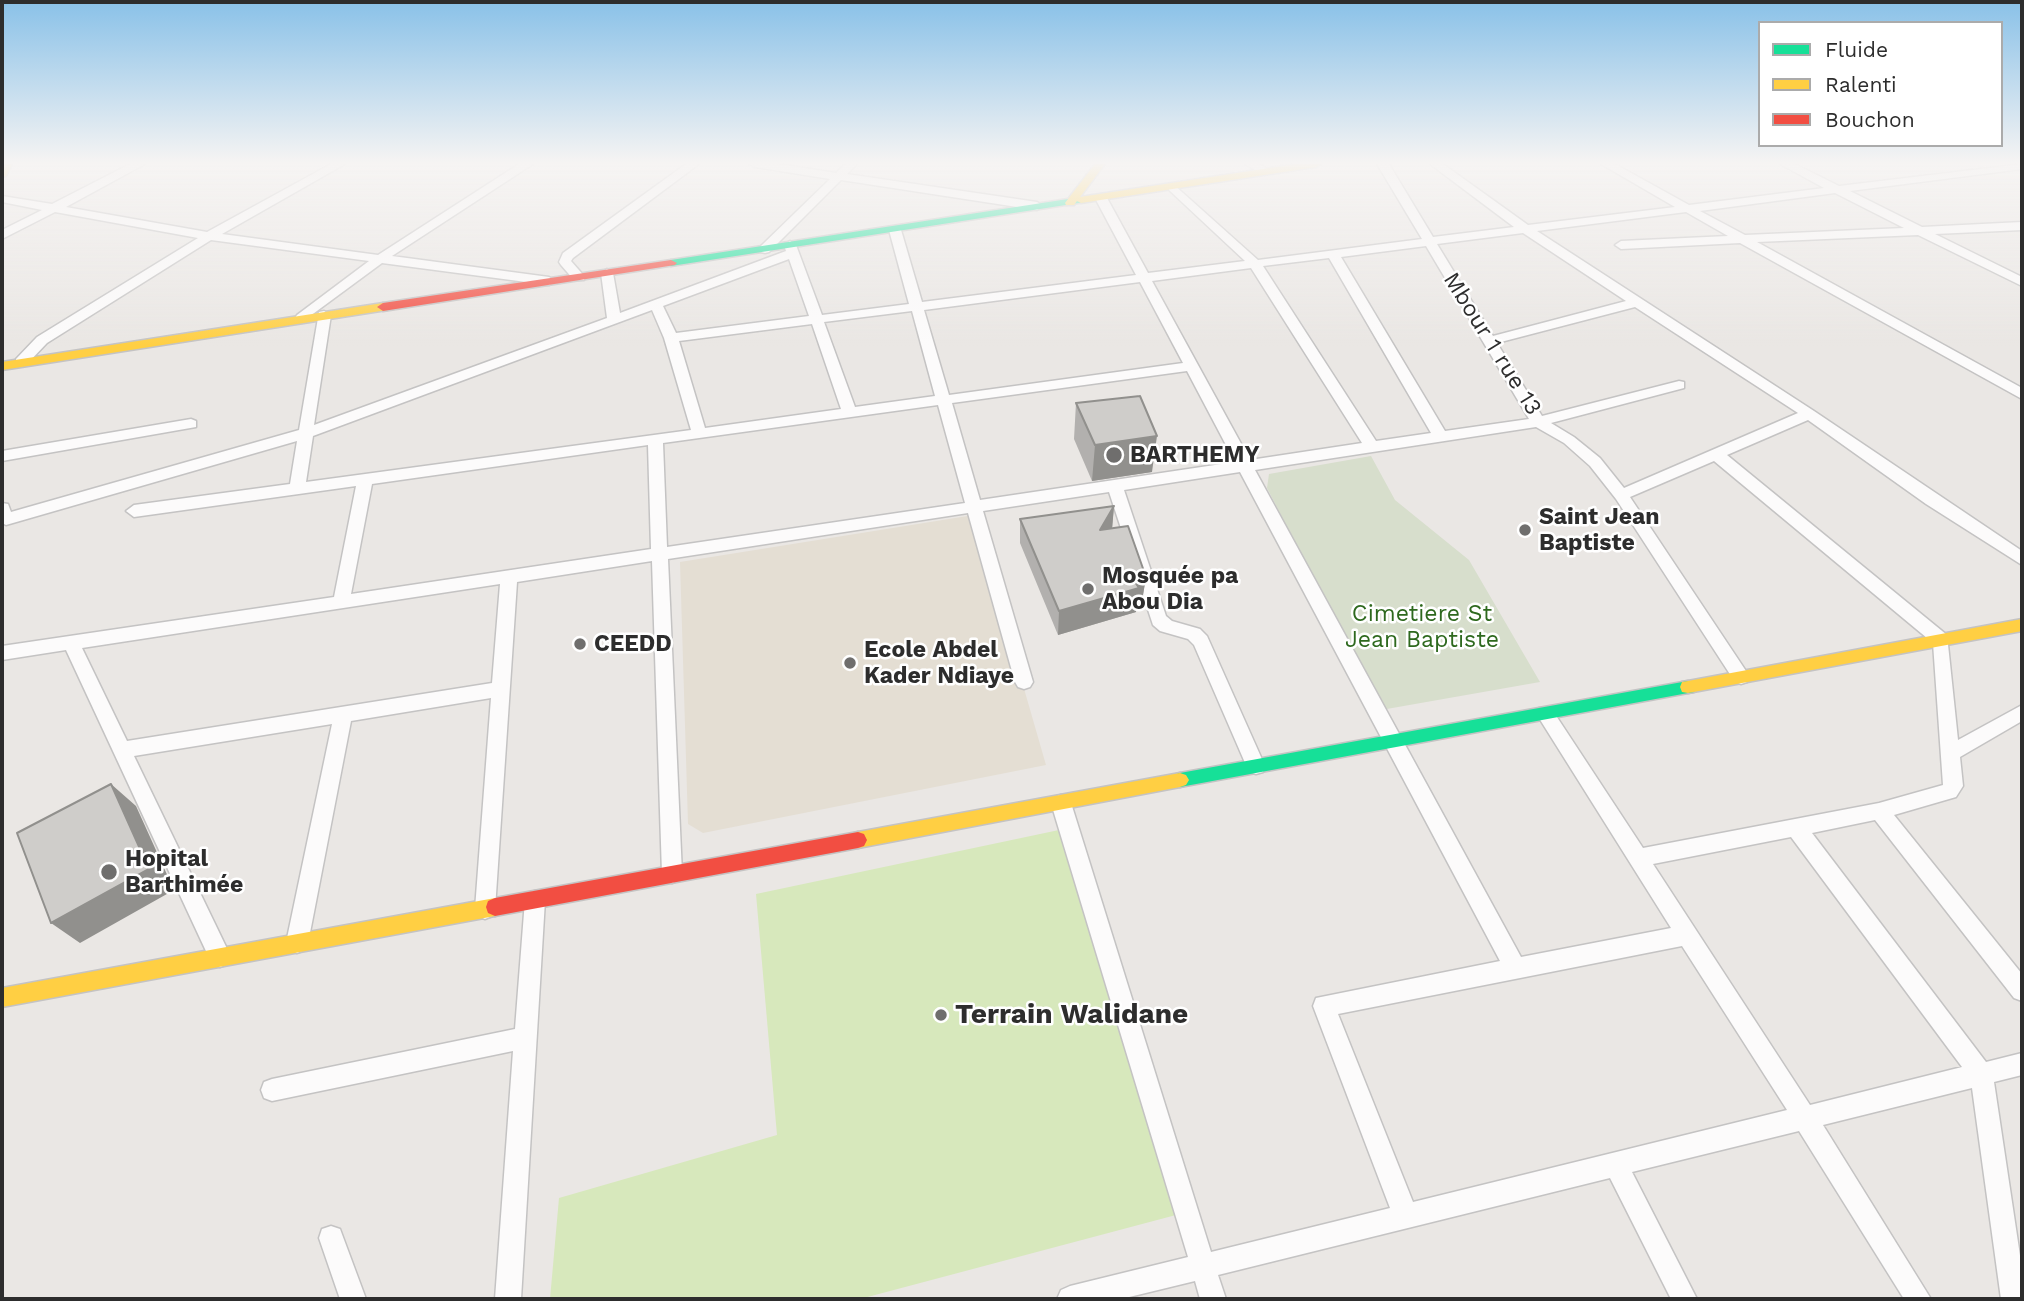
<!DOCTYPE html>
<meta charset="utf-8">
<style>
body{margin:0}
#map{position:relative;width:2024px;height:1301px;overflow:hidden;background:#eae7e4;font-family:"Work Sans",sans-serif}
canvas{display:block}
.frame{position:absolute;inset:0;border:4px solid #2d2d2d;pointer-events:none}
.legend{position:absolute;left:1758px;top:21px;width:245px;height:126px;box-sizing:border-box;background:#fff;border:2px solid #ababab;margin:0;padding:9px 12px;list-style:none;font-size:21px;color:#2d2d2d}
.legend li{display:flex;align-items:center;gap:14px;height:35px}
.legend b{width:35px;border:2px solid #ababab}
</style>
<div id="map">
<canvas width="2024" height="1301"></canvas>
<div class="frame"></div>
<ul class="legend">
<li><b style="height:9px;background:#16e098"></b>Fluide</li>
<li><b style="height:9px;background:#ffcf43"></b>Ralenti</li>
<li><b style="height:9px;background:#f24e42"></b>Bouchon</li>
</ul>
</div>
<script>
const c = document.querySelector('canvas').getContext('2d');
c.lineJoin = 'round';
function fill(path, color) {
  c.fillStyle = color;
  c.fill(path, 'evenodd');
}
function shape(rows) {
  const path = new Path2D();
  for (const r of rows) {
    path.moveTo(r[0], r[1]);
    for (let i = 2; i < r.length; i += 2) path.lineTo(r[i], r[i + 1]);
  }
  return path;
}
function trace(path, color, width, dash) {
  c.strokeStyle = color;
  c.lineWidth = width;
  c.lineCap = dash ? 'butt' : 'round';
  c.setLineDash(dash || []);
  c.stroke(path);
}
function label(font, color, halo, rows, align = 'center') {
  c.font = font + ' "Work Sans",sans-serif';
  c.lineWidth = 5;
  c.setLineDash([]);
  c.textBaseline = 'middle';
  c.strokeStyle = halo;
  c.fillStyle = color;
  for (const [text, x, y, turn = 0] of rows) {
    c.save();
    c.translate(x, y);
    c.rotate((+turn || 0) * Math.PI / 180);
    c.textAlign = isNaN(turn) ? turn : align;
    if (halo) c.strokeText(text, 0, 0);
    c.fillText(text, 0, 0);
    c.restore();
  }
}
const education = shape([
 [974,515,1046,765,703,833,688,824,680,562]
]);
const cemetery = shape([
 [1371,456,1395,500,1469,560,1540,682,1381,710,1267,488,1269,474]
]);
const pitch = shape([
 [1059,830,1176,1215,860,1299,550,1299,559,1198,777,1135,756,894]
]);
const street = shape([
 [130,164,145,164,66,207,207,232,331,164,345,164,222,234,378,255,519,164,533,164,392,256,549,277,555,281,549,285,382,263,302,322,295,318,297,315,369,261,211,240,47,343,26,365,16,365,16,359,37,337,198,238,55,212,2,239,2,230,42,210,2,202,2,196,52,204,130,164],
 [686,164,699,164,573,258,571,261,585,277,584,280,574,280,561,265,559,262,563,253,686,164],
 [749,164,778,164,836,173,845,164,857,164,847,174,1037,202,1043,206,1037,210,841,180,769,252,765,253,761,252,761,246,830,179,755,167,749,164],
 [1245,164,1259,164,1272,172,1262,174,1245,164],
 [1377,164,1389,164,1433,237,1514,227,1430,164,1443,164,1528,225,1675,207,1601,164,1615,164,1689,205,1824,188,1780,164,1795,164,1839,186,2022,164,2022,169,1850,191,1922,227,2022,222,2022,230,1935,234,2022,277,2022,286,1918,235,1757,242,2022,388,2022,399,1740,243,1621,249,1615,245,1621,241,1728,236,1686,212,1537,231,1814,411,2022,551,2022,565,1926,504,1808,420,1727,455,1947,635,1958,740,2022,705,2022,721,1960,757,1963,786,1956,797,1894,815,2022,974,2022,1001,2014,998,1875,820,1812,833,1986,1062,2022,1053,2022,1075,1994,1082,2022,1269,2022,1299,2001,1299,1972,1088,1823,1125,1931,1299,1904,1299,1799,1131,1632,1172,1697,1299,1671,1299,1610,1178,1218,1275,1226,1299,1200,1299,1195,1281,1121,1299,1057,1299,1061,1290,1070,1286,1188,1257,1051,803,1054,797,1061,795,1068,797,1071,803,1211,1252,1390,1208,1313,1006,1316,998,1500,961,1240,472,1124,490,1166,616,1172,621,1200,629,1207,636,1265,766,1263,772,1256,774,1249,772,1194,645,1188,639,1160,631,1153,625,1109,492,983,511,1033,682,1030,687,1024,689,1018,687,1015,682,968,513,668,559,682,874,679,880,672,883,665,880,662,874,652,561,517,582,495,909,492,916,485,919,478,916,475,909,491,698,351,721,308,943,304,950,297,953,290,950,286,943,332,724,134,756,231,957,228,964,220,967,212,964,66,650,2,660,2,646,334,597,356,486,134,517,126,511,134,505,290,484,297,441,6,525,2,523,2,503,8,504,11,512,299,430,319,312,324,311,331,315,314,425,607,318,601,273,607,269,613,273,620,313,786,251,784,245,790,241,796,245,822,315,909,304,889,230,895,226,901,230,922,302,1136,275,1095,198,1101,194,1107,198,1148,273,1245,261,1169,190,1169,186,1173,184,1258,260,1422,239,1377,164],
 [1835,193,1904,228,1745,235,1700,211,1835,193],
 [1523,233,1626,301,1493,336,1437,244,1523,233],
 [1426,246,1529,419,1445,431,1341,257,1426,246],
 [1329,258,1431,433,1376,441,1263,266,1329,258],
 [789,259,809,316,676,333,663,306,789,259],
 [1251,268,1362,443,1250,460,1152,281,1251,268],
 [1140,282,1183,363,949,395,924,310,1140,282],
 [1635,307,1798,413,1624,488,1600,458,1574,437,1551,423,1684,388,1684,382,1679,381,1542,416,1497,343,1635,307],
 [652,310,664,338,691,430,306,482,313,436,652,310],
 [912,311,935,396,855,407,824,322,912,311],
 [812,324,841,409,705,428,679,341,812,324],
 [1187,371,1235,462,980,500,952,403,1187,371],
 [938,405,965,503,667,547,663,443,938,405],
 [1536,427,1564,443,1590,466,1616,499,1735,682,1741,684,1747,682,1750,677,1630,497,1714,461,1933,643,1943,785,1879,803,1643,848,1551,708,1539,708,1536,713,1539,718,1671,928,1521,957,1255,470,1536,427],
 [648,445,651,549,351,594,372,484,648,445],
 [500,584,492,683,127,741,82,648,500,584],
 [1791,837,1962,1067,1810,1105,1653,864,1791,837],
 [1682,946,1787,1110,1413,1202,1338,1014,1682,946],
 [191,419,196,421,196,427,2,461,2,451,191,419],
 [535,891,542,893,545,900,521,1299,495,1299,513,1051,272,1101,264,1098,261,1090,264,1082,272,1079,515,1029,525,900,528,893,535,891],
 [331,1226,340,1229,366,1299,340,1299,319,1238,322,1229,331,1226]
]);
const fast = shape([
 [1081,197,1086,200,1085,202,671,266,665,263,671,260,1081,197],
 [1688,681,1694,682,1696,687,1694,692,1688,693,1180,787,1174,785,1171,780,1174,775,1180,773,1688,681]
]);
const slow = shape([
 [2,164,12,164,6,176,2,177,2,164],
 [1095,164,1105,164,1080,197,1296,164,1321,164,1316,167,1081,203,1077,201,1074,205,1066,205,1065,203,1095,164],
 [383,303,389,307,387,310,2,370,2,362,383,303],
 [2022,619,2022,631,1688,693,1682,692,1680,687,1682,682,1688,681,2022,619],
 [1180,773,1186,775,1189,780,1186,785,1180,787,858,848,852,846,849,840,852,834,858,832,1180,773],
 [495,898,502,901,504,907,502,913,495,916,2,1007,2,988,495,898]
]);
const jam = shape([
 [671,260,677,263,675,265,383,311,377,307,383,303,671,260],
 [858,832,864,834,867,840,864,846,858,848,495,916,488,913,486,907,488,901,495,898,858,832]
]);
const wall = shape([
 [1076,403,1152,472,1092,481,1074,439],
 [1114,506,1112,528,1146,577,1142,601,1137,602,1136,612,1058,635,1020,543,1020,519]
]);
const shadedWall = shape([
 [1157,436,1152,472,1092,481,1095,445],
 [1114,506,1112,530,1100,530],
 [1146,577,1142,601,1137,602,1136,612,1058,635,1059,611,1133,579],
 [111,784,136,806,174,890,80,943,51,923]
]);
const building = shape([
 [1140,396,1157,436,1095,445,1076,403,1140,396],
 [1114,506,1100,530,1128,526,1146,577,1133,579,1139,588,1059,611,1020,519,1114,506],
 [111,784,149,869,51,923,17,833,111,784]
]);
const markers = [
 [1114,455,9,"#6f6e6d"],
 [1525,530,7,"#6f6e6d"],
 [1088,589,7,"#6f6e6d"],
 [580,644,7,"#6f6e6d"],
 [850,663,7,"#6f6e6d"],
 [109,872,9,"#6f6e6d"],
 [941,1015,7,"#6f6e6d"]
];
const streetNames = [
 ["Mbour 1 rue 13",1492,344,58]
];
const poiNames = [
 ["BARTHEMY",1130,455],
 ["Saint Jean",1539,517],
 ["Baptiste",1539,543],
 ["Mosquée pa",1102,576],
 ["Abou Dia",1102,602],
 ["CEEDD",594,644],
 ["Ecole Abdel",864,650],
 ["Kader Ndiaye",864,676],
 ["Hopital",125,859],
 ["Barthimée",125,885]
];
const parkNames = [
 ["Cimetiere St",1422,614],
 ["Jean Baptiste",1422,640]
];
const nearPoinames = [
 ["Terrain Walidane",955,1015]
];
fill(education, '#e4ded3');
fill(cemetery, '#d7decc');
fill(pitch, '#d7e8bc');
trace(street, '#c4c3c3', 3);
trace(fast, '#c4c3c3', 3);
trace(slow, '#c4c3c3', 3);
trace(jam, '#c4c3c3', 3);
fill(street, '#fcfbfb');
fill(fast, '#16e098');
fill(slow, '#ffcf43');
fill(jam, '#f24e42');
fill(wall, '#b2b0ae');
fill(shadedWall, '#91908d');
fill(building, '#cfcdca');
trace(building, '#91908d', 2);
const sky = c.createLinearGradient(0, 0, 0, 346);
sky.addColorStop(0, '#89c1e8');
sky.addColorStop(0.47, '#f6f4f3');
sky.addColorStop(1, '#f6f4f300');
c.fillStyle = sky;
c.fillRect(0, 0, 2024, 346);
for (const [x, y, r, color] of markers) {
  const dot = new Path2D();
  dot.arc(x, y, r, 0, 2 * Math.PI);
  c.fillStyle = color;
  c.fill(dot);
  trace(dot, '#fff', 2.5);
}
label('23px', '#2d2d2d', '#fff', streetNames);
label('bold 23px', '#2d2d2d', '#fff', poiNames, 'left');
label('23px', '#2e691e', '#fff', parkNames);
label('bold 28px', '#2d2d2d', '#fff', nearPoinames, 'left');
</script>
